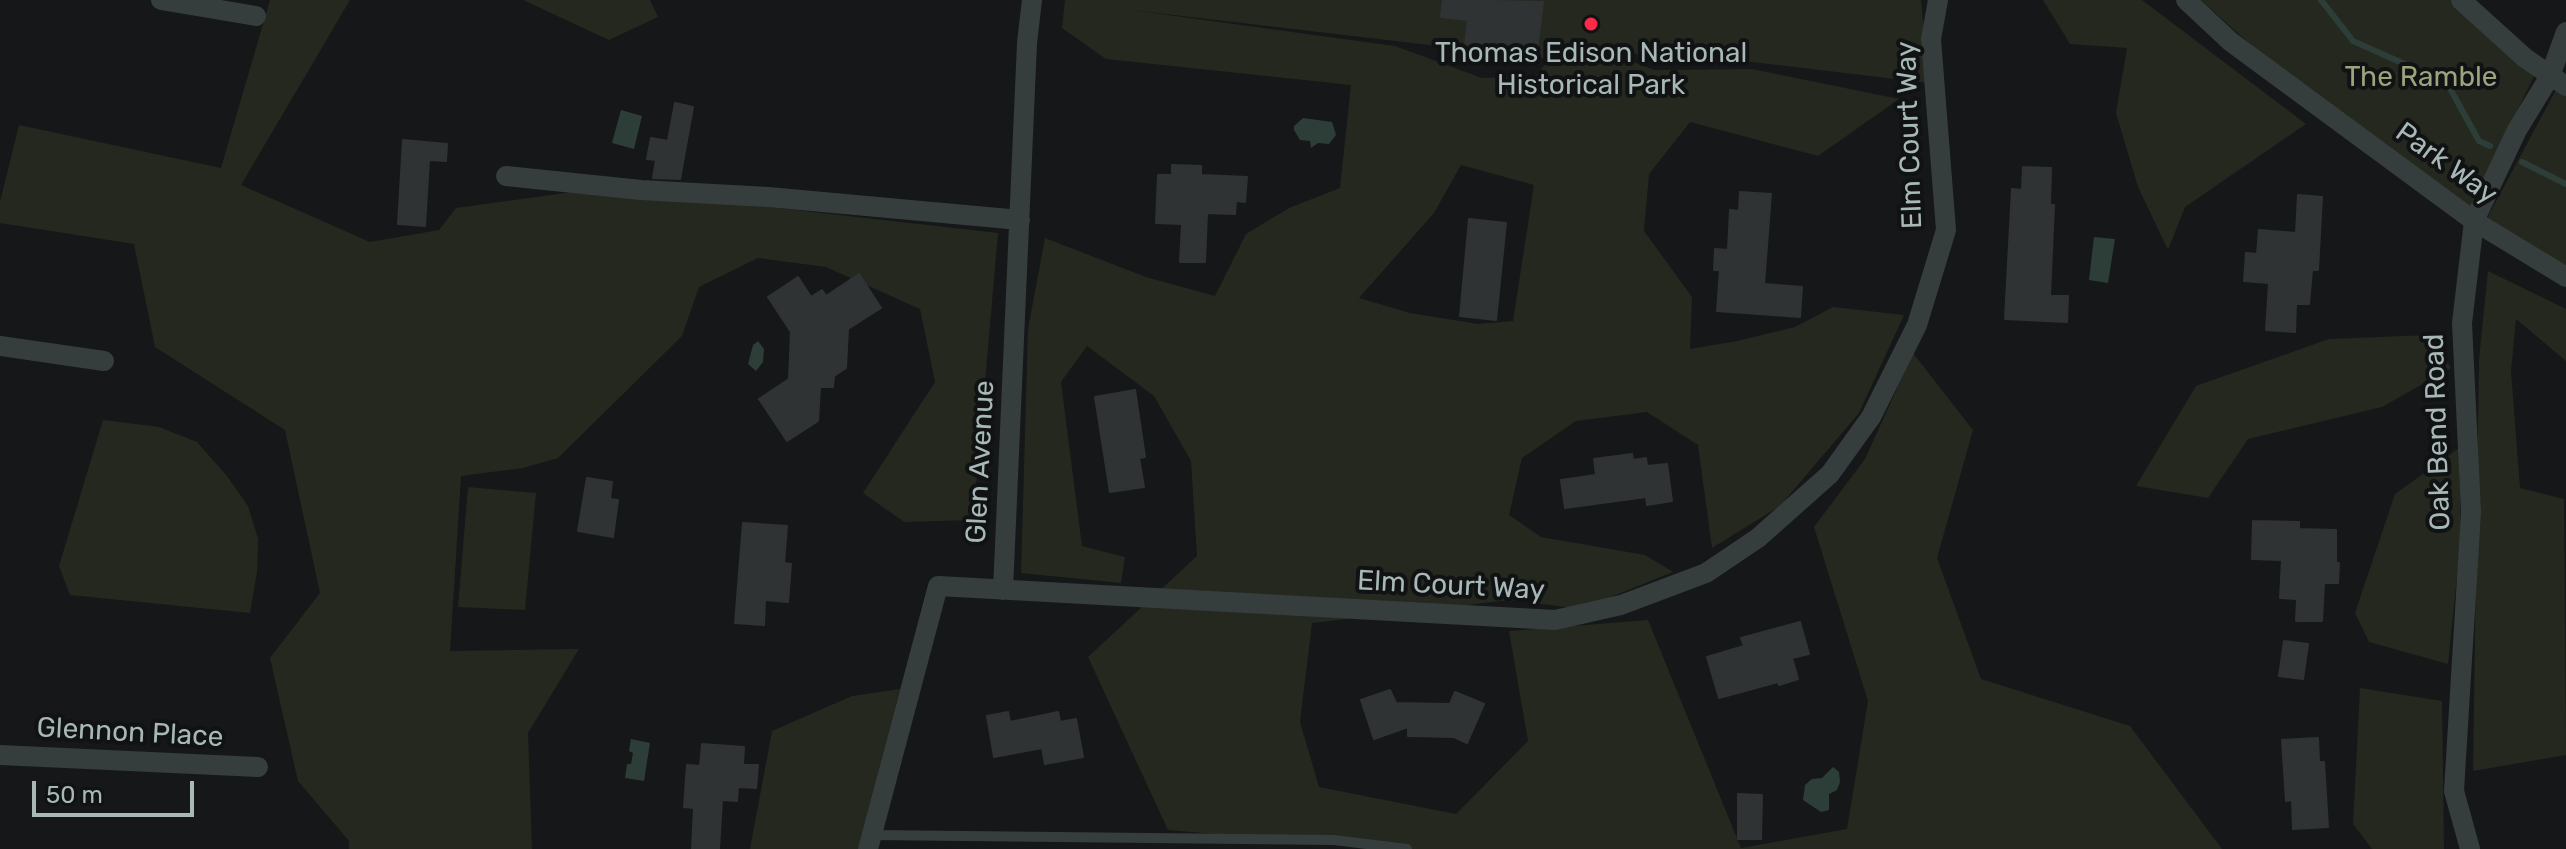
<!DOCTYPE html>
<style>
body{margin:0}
#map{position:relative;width:2566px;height:849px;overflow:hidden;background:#161718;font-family:Rubik,sans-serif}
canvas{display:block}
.scale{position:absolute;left:32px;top:781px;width:162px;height:36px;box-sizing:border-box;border:4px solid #a7b8b7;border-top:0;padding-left:10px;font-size:24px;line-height:28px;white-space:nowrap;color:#a7b8b7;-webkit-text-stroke:6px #111213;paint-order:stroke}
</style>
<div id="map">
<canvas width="2566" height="849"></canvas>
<div class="scale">50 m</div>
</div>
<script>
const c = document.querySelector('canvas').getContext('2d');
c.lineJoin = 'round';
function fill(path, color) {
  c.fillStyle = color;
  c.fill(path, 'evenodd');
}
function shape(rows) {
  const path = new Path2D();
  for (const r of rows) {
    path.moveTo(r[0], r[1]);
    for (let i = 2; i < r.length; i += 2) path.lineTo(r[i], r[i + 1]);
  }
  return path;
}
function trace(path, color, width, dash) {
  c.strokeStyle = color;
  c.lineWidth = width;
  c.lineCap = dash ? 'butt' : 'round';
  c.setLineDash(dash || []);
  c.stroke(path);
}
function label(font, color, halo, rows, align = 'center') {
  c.font = font + ' Rubik,sans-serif';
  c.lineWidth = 8;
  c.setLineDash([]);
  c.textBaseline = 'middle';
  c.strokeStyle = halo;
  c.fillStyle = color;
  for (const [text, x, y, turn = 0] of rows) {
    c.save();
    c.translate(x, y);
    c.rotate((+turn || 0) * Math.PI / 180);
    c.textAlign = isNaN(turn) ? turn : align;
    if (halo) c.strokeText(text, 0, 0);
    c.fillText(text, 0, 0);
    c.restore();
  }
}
const green = shape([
 [270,0,350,0,241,185,370,242,439,230,456,208,602,188,998,233,973,520,904,522,863,493,935,382,920,309,826,267,758,258,699,287,682,336,558,458,523,468,461,476,450,651,579,649,528,733,532,849,349,849,349,841,298,781,270,658,320,593,285,430,155,347,134,244,0,223,0,202,19,125,221,168],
 [523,0,650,0,658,17,609,40],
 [1065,0,1921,0,1929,83,1660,51,1660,57,1600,49,1654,70,1752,69,1899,99,1818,156,1690,122,1649,174,1644,231,1692,297,1690,349,1737,341,1795,327,1833,307,1904,315,1859,413,1780,506,1712,548,1698,445,1647,412,1576,421,1522,458,1509,515,1541,537,1645,555,1673,572,1581,609,1510,600,1312,623,1300,722,1319,787,1456,814,1528,741,1509,631,1648,620,1741,848,1847,829,1868,701,1814,527,1865,459,1913,353,1973,430,1937,558,1981,679,2130,726,2222,849,1393,849,1168,830,1088,657,1197,556,1191,461,1154,396,1087,346,1061,382,1082,546,1125,557,1121,583,1021,573,1028,329,1045,238,1146,277,1215,296,1246,234,1289,208,1340,188,1351,85,1106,59,1062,28],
 [1131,10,1549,59,1549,60,1535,76,1482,78,1395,46],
 [1461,165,1534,185,1513,321,1478,324,1410,313,1359,298,1434,213],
 [2043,0,2142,0,2306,124,2185,207,2168,250,2138,187,2116,113,2127,48,2070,44],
 [2201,0,2450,0,2535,74,2469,211,2250,44],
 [2557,88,2566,93,2566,268,2487,218],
 [2488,271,2566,309,2566,361,2516,319,2511,371,2520,488,2564,499,2566,755,2473,771,2479,359],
 [2430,335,2451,368,2382,407,2248,439,2208,498,2136,486,2196,386,2329,339],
 [103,420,159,427,197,442,227,476,248,506,258,539,257,572,250,613,70,595,59,566],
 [2459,448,2461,537,2448,664,2369,642,2355,613,2395,494],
 [468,487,536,493,525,610,458,607],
 [2360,688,2442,701,2444,849,2372,849,2353,824],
 [900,689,858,849,750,849,772,731,852,696]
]);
const water = shape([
 [621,110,642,116,634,149,612,143],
 [1303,118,1332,122,1336,135,1329,144,1318,143,1311,148,1310,141,1300,140,1294,130,1294,126],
 [2094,237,2115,239,2108,283,2089,280],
 [758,341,764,349,763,362,756,371,748,364,753,345],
 [631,739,650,743,644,781,625,778,627,764,631,764,633,753,629,751],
 [1833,767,1839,772,1840,782,1837,790,1829,794,1829,810,1821,812,1803,800,1805,785,1812,779,1822,778]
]);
const stream = shape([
 [2321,0,2353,41,2447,83,2479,141,2490,146],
 [2522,162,2566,184]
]);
const building = shape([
 [1443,0,1543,2,1537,50,1503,46,1502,58,1464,54,1468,20,1441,17,1443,0],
 [675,103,693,107,680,179,653,178,656,160,647,159,651,138,668,141,675,103],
 [403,140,447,144,446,161,429,160,425,226,398,224,403,140],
 [1172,165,1201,166,1201,175,1247,177,1245,202,1236,201,1235,214,1207,213,1205,262,1180,262,1182,224,1156,223,1158,175,1172,175,1172,165],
 [2023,167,2051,168,2050,205,2054,205,2050,296,2068,296,2067,322,2005,319,2012,189,2022,190,2023,167],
 [1740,192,1771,194,1764,284,1802,287,1800,317,1717,311,1720,270,1714,270,1715,249,1728,250,1730,210,1739,211,1740,192],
 [2298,195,2322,197,2318,270,2312,270,2309,304,2296,304,2295,332,2266,330,2269,283,2244,281,2246,253,2257,254,2259,230,2296,233,2298,195],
 [1469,219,1506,223,1496,320,1460,316,1469,219],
 [859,274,881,308,848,329,846,368,834,376,833,387,820,387,818,421,787,441,759,399,789,379,791,332,768,297,798,277,811,297,822,290,826,296,859,274],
 [1135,390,1145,457,1139,458,1144,487,1110,492,1095,397,1135,390],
 [1632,454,1633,460,1646,458,1647,466,1667,464,1672,501,1647,505,1646,497,1565,508,1561,480,1596,475,1594,459,1632,454],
 [587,478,612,482,610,499,618,500,613,537,578,531,587,478],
 [2253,521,2299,522,2299,529,2336,530,2336,563,2339,563,2338,583,2324,583,2322,621,2296,621,2297,599,2280,598,2282,560,2252,559,2253,521],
 [743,523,787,526,784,563,791,564,788,602,765,600,764,625,735,623,743,523],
 [1800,622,1809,654,1792,658,1798,679,1779,685,1778,682,1719,698,1707,657,1744,646,1741,638,1800,622],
 [2284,641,2308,644,2303,679,2279,676,2284,641],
 [1390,690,1396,703,1450,704,1455,692,1484,704,1467,743,1454,737,1408,736,1408,727,1374,739,1361,700,1390,690],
 [1008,712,1010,722,1058,712,1060,722,1076,719,1083,757,1045,764,1042,748,994,757,987,716,1008,712],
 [2318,738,2319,762,2324,762,2328,827,2293,829,2292,800,2286,801,2282,740,2318,738],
 [702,744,744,747,743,765,758,765,756,788,738,787,737,801,722,800,719,849,692,849,694,808,684,807,687,765,700,766,702,744],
 [1738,794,1762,795,1761,839,1738,839,1738,794]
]);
const service = shape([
 [872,835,1334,840,1407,849]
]);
const minor = shape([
 [161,0,256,16],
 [2186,0,2231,42,2474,221,2566,277],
 [2461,0,2525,58,2566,86],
 [506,176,641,190,768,197,1020,220],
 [0,346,104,361],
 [1003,590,1027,43,1032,0],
 [0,755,258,767],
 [868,849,938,586,1555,620,1621,605,1706,573,1758,538,1830,474,1871,417,1917,325,1946,230,1931,39,1938,0],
 [2470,849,2454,791,2471,512,2462,323,2474,221,2517,130,2550,76,2566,32]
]);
const markers = [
 [1591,24,8,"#fb2a46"]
];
const poiNames = [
 ["Thomas Edison National",1591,54],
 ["Historical Park",1591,86]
];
const parkNames = [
 ["The Ramble",2421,78]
];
const streetNames = [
 ["Elm Court Way",1910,135,-92],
 ["Park Way",2446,164,36],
 ["Oak Bend Road",2438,432,-92],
 ["Glen Avenue",981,462,-87],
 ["Elm Court Way",1451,586,3],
 ["Glennon Place",130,733,3]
];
fill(green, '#25281f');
fill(water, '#2d3e38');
trace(stream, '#2d3e38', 6);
fill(building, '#303334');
trace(building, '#2f3334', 2);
trace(service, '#363d3d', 10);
trace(minor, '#363d3d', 20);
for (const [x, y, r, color] of markers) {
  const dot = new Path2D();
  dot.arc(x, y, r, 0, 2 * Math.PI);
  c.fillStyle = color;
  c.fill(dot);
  trace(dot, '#111213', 3);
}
label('28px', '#a7b8b7', '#111213', poiNames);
label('28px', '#9aa47d', '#111213', parkNames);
label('28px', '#a7b8b7', '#111213', streetNames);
</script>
